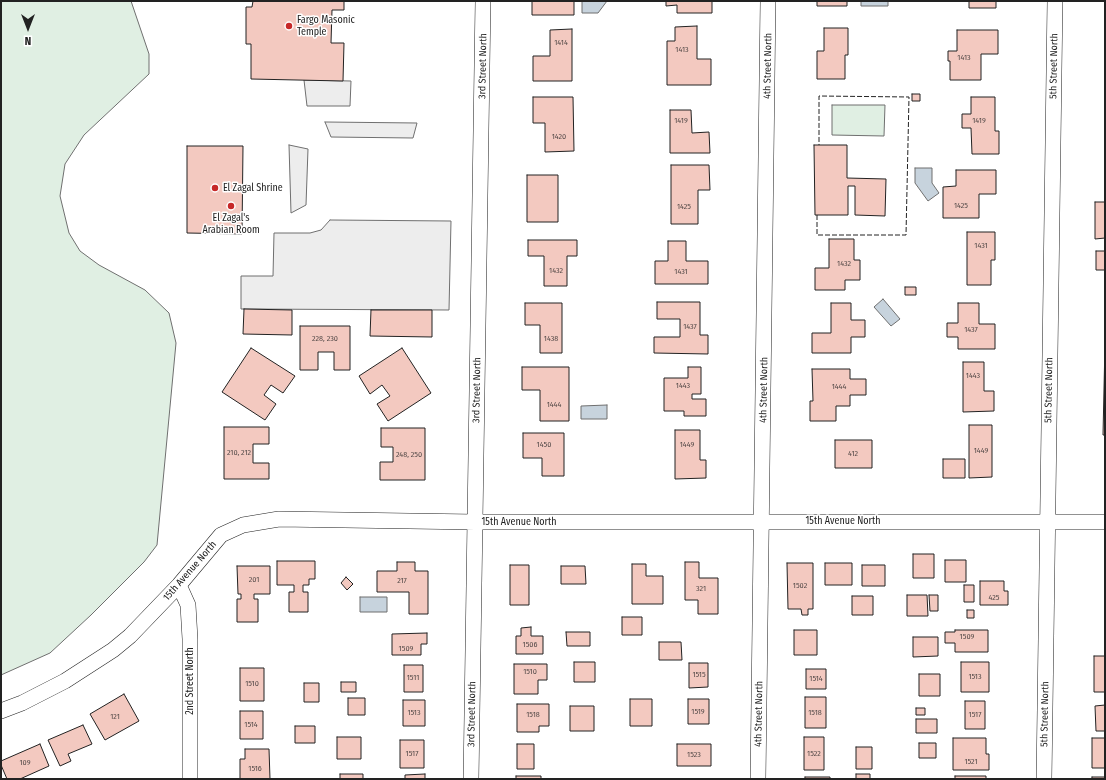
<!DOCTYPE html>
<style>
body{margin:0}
#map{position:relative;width:1106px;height:780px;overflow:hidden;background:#fff;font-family:"Fira Sans Condensed",sans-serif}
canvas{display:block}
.frame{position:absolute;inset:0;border:2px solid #222;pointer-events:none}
.north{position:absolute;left:8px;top:8px;width:40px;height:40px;-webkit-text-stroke:3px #fff;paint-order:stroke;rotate:180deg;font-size:11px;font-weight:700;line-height:16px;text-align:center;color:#222}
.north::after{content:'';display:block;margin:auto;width:14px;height:18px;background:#222;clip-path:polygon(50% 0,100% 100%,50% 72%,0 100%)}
</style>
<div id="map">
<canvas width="1106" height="780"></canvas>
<div class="frame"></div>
<div class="north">N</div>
</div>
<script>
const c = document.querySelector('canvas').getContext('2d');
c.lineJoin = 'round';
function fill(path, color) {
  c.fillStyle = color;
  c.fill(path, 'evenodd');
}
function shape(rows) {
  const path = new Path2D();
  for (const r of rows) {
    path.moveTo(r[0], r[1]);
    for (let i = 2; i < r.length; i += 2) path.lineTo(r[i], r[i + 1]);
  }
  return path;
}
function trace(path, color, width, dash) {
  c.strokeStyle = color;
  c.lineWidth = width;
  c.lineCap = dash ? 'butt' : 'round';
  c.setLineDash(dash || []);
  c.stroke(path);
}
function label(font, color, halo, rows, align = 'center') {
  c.font = font + ' "Fira Sans Condensed",sans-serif';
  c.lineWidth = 3;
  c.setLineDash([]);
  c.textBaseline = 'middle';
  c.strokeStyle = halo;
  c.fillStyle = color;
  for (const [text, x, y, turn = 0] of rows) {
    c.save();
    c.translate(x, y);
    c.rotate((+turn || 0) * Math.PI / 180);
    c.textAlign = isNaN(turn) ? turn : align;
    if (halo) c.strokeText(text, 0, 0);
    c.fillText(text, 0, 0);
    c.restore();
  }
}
const green = shape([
 [1,1,131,1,149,54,149,74,84,135,65,164,60,196,69,233,80,251,99,265,145,290,169,313,176,343,157,545,144,562,91,615,50,653,1,675,1,1],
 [832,105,885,105,884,136,832,135,832,105]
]);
const parking = shape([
 [304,80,351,81,350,106,307,106,304,80],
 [325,122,417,123,413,138,331,137,325,122],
 [289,145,308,149,306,205,291,213,289,145],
 [330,220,451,221,449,310,241,309,241,276,273,276,274,233,310,233,321,230,330,220]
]);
const water = shape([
 [582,1,607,1,598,13,582,13,582,1],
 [861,1,888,1,888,6,861,6,861,1],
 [915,168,932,168,932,183,939,193,928,201,915,183,915,168],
 [883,299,900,319,891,326,874,307,883,299],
 [607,405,607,419,581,419,581,406,607,405],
 [360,597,387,597,387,612,360,612,360,597]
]);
const building = shape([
 [253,1,344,1,344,10,332,10,331,43,344,43,343,81,251,79,251,44,246,44,246,7,252,7,253,1],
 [532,1,574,1,574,15,532,15,532,1],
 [666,1,712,1,712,13,677,13,677,5,666,6,666,1],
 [817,1,847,1,847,6,817,6,817,1],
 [969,1,996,1,996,8,969,8,969,1],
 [697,26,697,59,711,59,711,85,667,85,667,41,675,41,675,27,697,26],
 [824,28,848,28,848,55,845,55,845,79,817,79,817,51,824,51,824,28],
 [572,29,572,81,533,81,533,56,550,56,550,30,572,29],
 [957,30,998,30,998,54,981,54,981,80,950,80,950,61,948,61,948,51,957,51,957,30],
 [912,94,920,94,920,101,912,101,912,94],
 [533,97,573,97,574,151,545,152,545,123,533,123,533,97],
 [971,97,995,97,995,131,999,131,999,154,972,154,971,128,962,128,962,114,971,114,971,97],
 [670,110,691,110,692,133,709,132,710,153,670,153,670,110],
 [814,145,847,145,847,178,886,179,885,216,855,215,855,186,848,186,848,215,815,215,814,145],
 [187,146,243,146,242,234,187,233,187,146],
 [671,165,709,165,710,190,698,190,698,224,671,224,671,165],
 [956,170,996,170,996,194,979,194,979,218,943,218,943,187,956,186,956,170],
 [527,175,558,175,558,222,527,222,527,175],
 [1095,202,1105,202,1105,238,1095,239,1095,202],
 [967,232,995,232,995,260,991,260,991,285,967,285,967,232],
 [829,239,854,239,854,260,860,260,860,280,845,280,845,290,815,290,815,268,829,268,829,239],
 [528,240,577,240,577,256,567,256,567,286,544,286,544,256,528,256,528,240],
 [668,241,686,241,686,261,708,261,708,284,655,284,655,261,668,261,668,241],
 [1096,251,1105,251,1105,270,1096,270,1096,251],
 [905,287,916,287,916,295,905,295,905,287],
 [657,302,700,302,700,335,708,335,708,354,654,353,654,337,680,337,680,319,657,319,657,302],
 [525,303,562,303,562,353,540,353,540,325,525,325,525,303],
 [831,303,851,303,851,320,865,320,865,337,851,337,851,353,812,353,812,333,831,333,831,303],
 [958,303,979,303,979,324,995,324,995,349,958,349,958,337,947,337,947,323,958,323,958,303],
 [244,309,292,310,292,335,243,334,244,309],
 [371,310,432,310,432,337,370,336,371,310],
 [300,326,350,326,350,370,334,370,334,352,318,352,318,370,300,370,300,326],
 [1105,343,1105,435,1103,435,1105,343],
 [251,348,295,376,283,393,271,385,264,395,276,404,265,420,222,392,251,348],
 [402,348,431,393,388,421,377,404,390,396,382,385,370,394,359,376,402,348],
 [963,362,984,362,984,391,994,391,994,411,963,412,963,362],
 [522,367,569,367,569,421,540,421,540,390,522,390,522,367],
 [688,367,701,367,701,394,692,394,692,399,706,399,706,416,684,416,684,411,664,411,664,378,688,378,688,367],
 [812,369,850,369,850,379,866,379,866,395,850,395,850,406,836,406,836,421,810,421,810,401,813,401,812,369],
 [969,425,992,425,992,477,969,478,969,425],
 [224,427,269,427,269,444,253,444,253,463,269,463,269,479,224,479,224,427],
 [381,428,425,428,425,480,380,480,380,462,393,462,393,447,381,447,381,428],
 [675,430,700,430,700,460,706,460,706,478,675,479,675,430],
 [523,433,564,433,564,476,542,476,542,458,523,458,523,433],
 [835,440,872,440,872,468,835,468,835,440],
 [943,459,965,459,965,478,943,478,943,459],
 [913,554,934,554,934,578,913,578,913,554],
 [945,560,966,560,966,582,945,582,945,560],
 [277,561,315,561,315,579,309,579,309,585,303,585,303,592,308,592,308,612,289,612,289,592,294,592,294,585,277,585,277,561],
 [397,562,415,562,415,571,428,571,428,614,409,614,409,592,377,592,377,571,397,571,397,562],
 [685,562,699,562,699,578,718,578,718,614,698,614,698,600,685,600,685,562],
 [787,563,813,563,813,609,808,609,808,615,802,615,801,609,788,609,787,563],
 [825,563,852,563,852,585,825,585,825,563],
 [632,564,646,564,646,576,663,576,663,604,632,604,632,564],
 [510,565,529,565,529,605,510,605,510,565],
 [862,565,885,565,885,586,862,586,862,565],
 [237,566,270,566,270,594,254,594,254,599,258,599,258,622,237,622,237,599,241,599,241,594,238,594,237,566],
 [561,566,585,566,586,584,561,584,561,566],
 [346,577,353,584,347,590,341,583,346,577],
 [980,581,1004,581,1004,591,1008,591,1008,605,980,605,980,581],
 [964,585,974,585,974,602,964,602,964,585],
 [907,595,927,595,928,616,907,616,907,595],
 [929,595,938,595,938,611,930,611,929,595],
 [852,596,873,596,873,615,852,615,852,596],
 [967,610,974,610,974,618,967,618,967,610],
 [622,617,642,617,642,635,622,635,622,617],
 [531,627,531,636,543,636,543,654,516,654,516,636,521,636,521,628,531,627],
 [794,630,817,630,817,655,794,655,794,630],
 [955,630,988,630,988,652,955,652,955,643,945,643,945,632,955,632,955,630],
 [566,632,590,632,590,646,567,646,566,632],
 [427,633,427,644,421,644,421,655,392,655,392,634,427,633],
 [913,637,938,637,938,656,913,657,913,637],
 [659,642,681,642,682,660,659,660,659,642],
 [1094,656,1105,656,1105,692,1094,692,1094,656],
 [574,662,595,662,595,682,574,682,574,662],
 [961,662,989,662,989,692,961,692,961,662],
 [689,663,708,663,708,687,689,688,689,663],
 [514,664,547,664,547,680,538,680,538,694,514,694,514,664],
 [404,665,423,665,423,692,404,692,404,665],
 [240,668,264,668,264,701,240,701,240,668],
 [806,669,826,669,826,689,806,689,806,669],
 [919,674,940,674,940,696,919,696,919,674],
 [341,682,356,682,356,692,341,692,341,682],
 [304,683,319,683,319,702,304,702,304,683],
 [124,694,139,721,105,740,90,714,124,694],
 [805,697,826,697,826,728,805,728,805,697],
 [348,698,365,698,365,715,348,715,348,698],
 [630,699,652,699,652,726,630,726,630,699],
 [688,699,709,699,709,724,688,724,688,699],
 [403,700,425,700,425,726,403,726,403,700],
 [965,701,985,701,985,729,965,729,965,701],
 [517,704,549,704,549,726,539,726,539,732,517,732,517,704],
 [1105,705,1105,731,1096,731,1095,706,1105,705],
 [570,706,594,706,594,731,570,731,570,706],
 [916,708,925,708,925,715,916,715,916,708],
 [240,711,263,711,263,739,240,739,240,711],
 [916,719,937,719,937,733,916,733,916,719],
 [83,725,92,744,68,754,71,761,60,766,48,740,83,725],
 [295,726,315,726,315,743,295,743,295,726],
 [337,737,361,737,361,759,337,759,337,737],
 [804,737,824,737,824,770,804,770,804,737],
 [953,738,986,738,986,754,989,754,989,770,953,770,953,738],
 [1092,738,1105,738,1105,768,1092,768,1092,738],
 [400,740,424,740,424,768,400,768,400,740],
 [919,743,936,743,936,758,919,758,919,743],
 [40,744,49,766,20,779,7,779,1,765,1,761,40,744],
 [517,744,534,744,534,769,517,769,517,744],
 [677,744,711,744,711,766,677,766,677,744],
 [856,747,872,747,872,769,856,769,856,747],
 [245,749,269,749,270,779,240,779,240,759,245,759,245,749],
 [340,774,363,774,363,779,340,779,340,774],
 [425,774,425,779,405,779,405,775,425,774],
 [856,774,870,774,870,779,856,779,856,774],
 [516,776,541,776,541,779,516,779,516,776],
 [955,776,986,776,986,779,955,779,955,776],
 [805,777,830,777,830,779,805,779,805,777],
 [1092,777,1105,777,1105,779,1092,779,1092,777]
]);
const street = shape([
 [179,585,188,605,190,639,190,779],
 [1,711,22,703,65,681,113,650,130,636,179,585,221,535,243,525,279,519,475,522,1105,522],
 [471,779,483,1],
 [758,779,768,1],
 [1044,779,1055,1]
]);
const fence = shape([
 [817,215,817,235,906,235,909,97,819,96,819,145]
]);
const markers = [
 [289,26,4,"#c62828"],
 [215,188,4,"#c62828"],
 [231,206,4,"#c62828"]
];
const numberNames = [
 ["1414",561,43],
 ["1413",682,50],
 ["1413",964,58],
 ["1419",681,121],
 ["1419",979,121],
 ["1420",559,137],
 ["1425",961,206],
 ["1425",684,207],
 ["1431",981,246],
 ["1432",844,264],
 ["1432",556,271],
 ["1431",681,272],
 ["1437",690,327],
 ["1437",971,330],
 ["228, 230",325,339],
 ["1438",551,339],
 ["1443",973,376],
 ["1443",683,386],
 ["1444",839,387],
 ["1444",554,405],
 ["1450",544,445],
 ["1449",687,445],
 ["1449",981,451],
 ["210, 212",239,453],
 ["412",853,454],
 ["248, 250",409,455],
 ["201",254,580],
 ["217",402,581],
 ["1502",800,586],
 ["321",701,589],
 ["425",994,598],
 ["1509",967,637],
 ["1506",530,645],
 ["1509",406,649],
 ["1510",530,672],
 ["1515",699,675],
 ["1513",975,677],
 ["1511",413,678],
 ["1514",816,679],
 ["1510",252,684],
 ["1519",698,712],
 ["1513",414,713],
 ["1518",815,713],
 ["1518",533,715],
 ["1517",975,715],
 ["121",115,717],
 ["1514",251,725],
 ["1517",412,754],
 ["1522",814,754],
 ["1523",694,755],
 ["1521",971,762],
 ["109",25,763],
 ["1516",255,769]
];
const poiNames = [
 ["Fargo Masonic",297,20],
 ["Temple",297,32],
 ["El Zagal Shrine",223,188],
 ["El Zagal's",231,218,"center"],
 ["Arabian Room",231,230,"center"]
];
const streetNames = [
 ["3rd Street North",483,66,-89],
 ["4th Street North",768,66,-89],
 ["5th Street North",1054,66,-89],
 ["3rd Street North",477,390,-89],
 ["4th Street North",764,390,-89],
 ["5th Street North",1049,390,-89],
 ["15th Avenue North",843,521],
 ["15th Avenue North",519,522],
 ["15th Avenue North",190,571,-49],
 ["2nd Street North",190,681,-90],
 ["3rd Street North",472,714,-89],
 ["4th Street North",759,714,-89],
 ["5th Street North",1045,714,-89]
];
fill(green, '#e0efe3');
trace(green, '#6f6f6f', 1);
fill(parking, '#ededed');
trace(parking, '#6f6f6f', 1);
fill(water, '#c7d3dd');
trace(water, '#6f6f6f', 1);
fill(building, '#f3c9c0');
trace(building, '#222', 1);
trace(street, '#222', 16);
trace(street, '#fff', 15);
trace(fence, '#222', 1, [5, 2]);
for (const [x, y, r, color] of markers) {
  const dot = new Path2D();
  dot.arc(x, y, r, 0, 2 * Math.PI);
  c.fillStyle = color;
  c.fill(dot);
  trace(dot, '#fff', 1.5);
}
label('8px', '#564c4a', null, numberNames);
label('10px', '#222', '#fff', poiNames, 'left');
label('10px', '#222', '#fff', streetNames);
</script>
